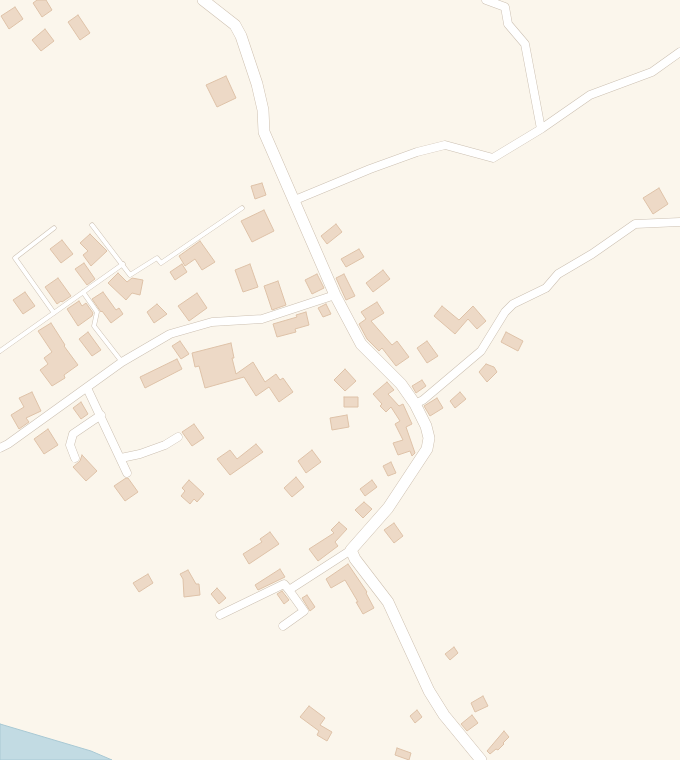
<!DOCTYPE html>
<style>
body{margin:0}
canvas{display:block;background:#fbf6ec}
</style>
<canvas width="680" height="760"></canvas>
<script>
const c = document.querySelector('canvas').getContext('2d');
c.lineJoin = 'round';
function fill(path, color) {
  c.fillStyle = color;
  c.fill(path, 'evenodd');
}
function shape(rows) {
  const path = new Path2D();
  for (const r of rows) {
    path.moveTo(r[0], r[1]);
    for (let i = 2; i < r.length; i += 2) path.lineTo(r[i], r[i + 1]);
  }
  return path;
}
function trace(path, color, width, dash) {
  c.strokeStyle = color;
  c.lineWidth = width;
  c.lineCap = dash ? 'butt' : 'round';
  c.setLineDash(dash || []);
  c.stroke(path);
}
const water = shape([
 [0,724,91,751,112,760,0,760,0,724]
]);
const building = shape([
 [37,0,46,0,52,10,42,17,33,3,37,0],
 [15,7,23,19,9,29,1,16,15,7],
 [78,15,90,33,80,40,68,22,78,15],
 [45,29,54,41,41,51,32,40,45,29],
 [226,76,236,98,217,107,206,85,226,76],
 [262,183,266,195,255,199,251,186,262,183],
 [659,188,668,204,653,214,643,198,659,188],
 [264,210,274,231,252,242,241,221,264,210],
 [336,224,342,232,327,244,321,236,336,224],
 [90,234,107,251,91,266,83,255,88,251,80,243,90,234],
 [62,240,73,254,61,263,50,249,62,240],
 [200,241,215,262,202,270,195,259,185,266,179,256,200,241],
 [359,249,364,257,346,267,341,259,359,249],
 [84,263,95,279,87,285,75,269,84,263],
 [182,264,187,272,175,280,170,272,182,264],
 [250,264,258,287,243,292,235,270,250,264],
 [383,270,390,279,373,292,366,283,383,270],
 [118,273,127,282,132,278,143,280,140,295,132,293,126,300,108,283,118,273],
 [317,274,324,288,312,294,305,280,317,274],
 [344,274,355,296,346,300,336,278,344,274],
 [58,278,71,296,62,302,61,301,57,304,45,287,58,278],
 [278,281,286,305,272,310,264,286,278,281],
 [25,292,35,306,23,314,13,300,25,292],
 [103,292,116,310,119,308,123,314,111,323,102,311,101,312,92,299,103,292],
 [197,293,207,308,189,321,178,306,197,293],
 [79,301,82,306,86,303,93,313,92,316,78,326,67,309,79,301],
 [377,302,384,313,371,321,392,345,397,341,409,357,396,366,382,348,379,351,367,339,359,324,366,319,361,312,377,302],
 [157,304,167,314,154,323,147,312,157,304],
 [326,304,331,314,323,317,318,308,326,304],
 [442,306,459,320,473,306,486,321,477,329,468,319,455,334,434,316,442,306],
 [306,312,309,325,295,329,296,332,277,337,273,324,297,317,296,315,306,312],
 [51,323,65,345,64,346,78,365,64,375,65,378,52,386,40,370,48,364,44,358,52,352,38,331,51,323],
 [88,332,101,350,92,356,79,339,88,332],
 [506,332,523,341,518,351,501,342,506,332],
 [180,341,189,354,181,359,172,346,180,341],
 [427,341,438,356,427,363,417,348,427,341],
 [231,343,234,358,232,358,236,374,253,362,265,382,276,374,280,380,283,378,293,392,279,402,269,387,256,396,244,377,205,388,199,366,195,367,192,353,231,343],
 [177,359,182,369,145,388,140,377,177,359],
 [486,364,494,367,497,372,487,382,479,372,486,364],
 [345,369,356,381,345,391,334,380,345,369],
 [422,380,426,386,416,393,412,386,422,380],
 [387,382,394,390,388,394,399,406,403,404,412,424,406,427,415,453,412,456,410,451,398,455,393,443,403,440,395,424,400,421,391,407,386,412,380,406,382,404,373,394,387,382],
 [32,392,41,411,26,418,29,422,19,429,11,415,24,407,19,398,32,392],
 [460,392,466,399,455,408,450,401,460,392],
 [344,397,358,397,358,407,344,407,344,397],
 [437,398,443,408,430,416,424,406,437,398],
 [81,402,88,414,81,419,73,408,81,402],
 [347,415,349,427,332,430,330,418,347,415],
 [194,424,204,438,192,446,182,432,194,424],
 [48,429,58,445,44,454,34,439,48,429],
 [256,444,263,452,230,475,217,459,230,450,237,459,256,444],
 [312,450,321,462,306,473,298,461,312,450],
 [82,455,97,471,86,481,73,467,80,461,82,455],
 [391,462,396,473,388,476,383,466,391,462],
 [296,477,304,487,292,497,284,488,296,477],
 [126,478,128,478,138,492,125,501,114,486,126,478],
 [189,480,204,494,197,502,194,499,190,504,181,496,185,491,182,488,189,480],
 [372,480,377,487,365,496,360,489,372,480],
 [364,502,372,509,363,518,355,510,364,502],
 [339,522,347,529,335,542,338,546,318,561,309,549,334,533,331,530,339,522],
 [394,523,403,536,394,543,384,530,394,523],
 [270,532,279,544,249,564,243,554,262,542,260,539,270,532],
 [348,564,367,592,366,593,374,608,363,614,356,602,358,602,345,580,331,588,326,579,348,564],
 [280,569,285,577,258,590,255,585,280,569],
 [188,570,196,584,199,584,200,595,184,597,183,579,180,574,188,570],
 [148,574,153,583,139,592,133,583,148,574],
 [217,588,226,598,219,604,211,594,217,588],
 [282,591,289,600,284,604,277,594,282,591],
 [307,595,315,607,310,611,302,598,307,595],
 [454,647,458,653,450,660,445,654,454,647],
 [483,696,488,706,475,712,471,703,483,696],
 [309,706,325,718,320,725,332,732,327,741,317,735,319,731,300,717,309,706],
 [417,710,422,717,415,723,410,716,417,710],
 [472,715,478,723,467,731,461,724,472,715],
 [504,731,509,737,503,743,504,744,498,750,496,749,490,754,487,751,504,731],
 [397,748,411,753,409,760,395,755,397,748]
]);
const lane = shape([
 [92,225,130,275,157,258,161,263,242,208],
 [83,292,97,312,94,326,122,362],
 [54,313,15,258,54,228],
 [0,351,123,264]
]);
const street = shape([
 [486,0,505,7,508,24,525,44,541,129],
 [295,200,370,169,417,152,445,145,493,158,541,129,590,95,652,72,680,52],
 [87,388,127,473],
 [415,404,423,400,481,351,505,312,513,304,546,288,558,274,592,254,635,224,680,222],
 [0,448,8,444,122,362,170,334,212,322,262,319,335,295],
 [75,458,70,445,73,434,101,415],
 [121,458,140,454,165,445,178,437],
 [220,615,284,584,289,590],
 [283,626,304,611,289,590,351,550]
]);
const secondary = shape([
 [203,0,235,25,241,36,257,84,263,110,264,132,335,295,361,344,401,384,415,404,426,426,429,438,427,449,388,508,351,550,355,559,388,602,429,691,444,715,481,760]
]);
fill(water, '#c2dbe3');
trace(water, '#a9c9d4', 1);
fill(building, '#edd9c6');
trace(building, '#dec2a8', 1);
trace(lane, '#ccc0b2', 5);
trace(street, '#ccc0b2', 9);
trace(secondary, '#cec0b0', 12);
trace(lane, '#fff', 4);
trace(street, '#fff', 8);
trace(secondary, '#fff', 11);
</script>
